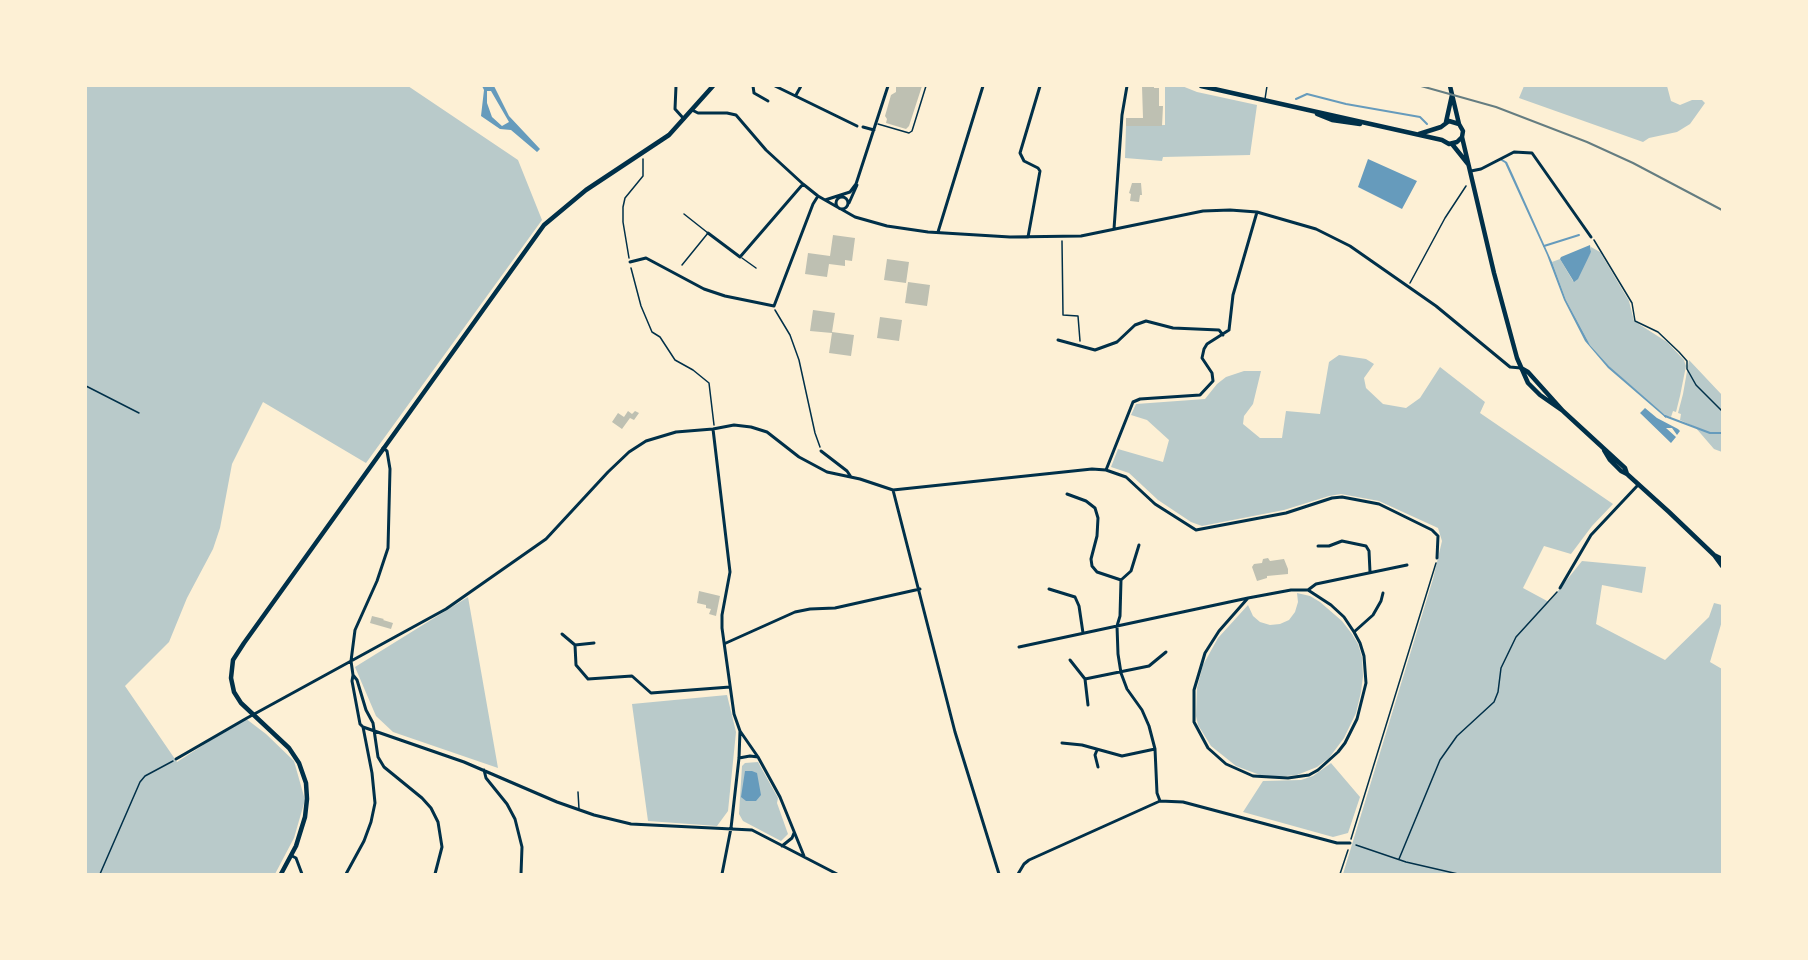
<!DOCTYPE html>
<style>
body{margin:0}
#map{position:relative;width:1808px;height:960px;overflow:hidden;background:#fdf0d5;font-family:"Golos Text",sans-serif}
canvas{display:block}
.frame{position:absolute;inset:0;border:87px solid #fdf0d5;pointer-events:none}
</style>
<div id="map">
<canvas width="1808" height="960"></canvas>
<div class="frame"></div>
</div>
<script>
const c = document.querySelector('canvas').getContext('2d');
c.lineJoin = 'round';
function fill(path, color) {
  c.fillStyle = color;
  c.fill(path, 'evenodd');
}
function shape(rows) {
  const path = new Path2D();
  for (const r of rows) {
    if (r.length === 3) {
      path.moveTo(r[0] + r[2], r[1]);
      path.arc(r[0], r[1], r[2], 0, 2 * Math.PI);
      continue;
    }
    path.moveTo(r[0], r[1]);
    for (let i = 2; i < r.length; i += 2) path.lineTo(r[i], r[i + 1]);
  }
  return path;
}
function trace(path, color, width, dash) {
  c.strokeStyle = color;
  c.lineWidth = width;
  c.lineCap = dash ? 'butt' : 'round';
  c.setLineDash(dash || []);
  c.stroke(path);
}
const green = shape([
 [86,86,408,86,518,160,542,220,366,463,263,402,232,464,220,528,213,549,187,598,169,642,125,686,177,762,245,718,266,734,294,761,305,800,294,838,275,874,86,874],
 [1165,86,1182,86,1197,92,1257,105,1250,155,1163,157,1162,161,1125,158,1126,126,1165,125],
 [1524,86,1667,86,1671,101,1680,105,1692,100,1702,100,1705,103,1690,124,1677,132,1649,138,1643,142,1519,98],
 [1591,247,1600,252,1629,301,1634,321,1667,342,1684,360,1686,366,1680,396,1676,412,1673,411,1671,417,1666,416,1647,401,1609,366,1590,345,1566,300,1552,262,1560,259,1573,281,1591,252],
 [1339,355,1366,359,1374,364,1364,378,1366,388,1383,404,1406,408,1420,398,1440,367,1485,402,1480,413,1613,504,1592,526,1571,554,1544,546,1523,588,1549,602,1582,561,1646,567,1642,593,1602,585,1596,624,1665,660,1709,617,1714,603,1722,605,1722,621,1710,662,1722,669,1722,874,1343,874,1433,579,1442,541,1438,528,1379,501,1341,494,1329,496,1284,510,1202,526,1191,522,1158,500,1129,473,1111,467,1118,449,1163,462,1169,440,1147,420,1131,415,1136,404,1205,399,1217,384,1226,377,1244,371,1261,371,1253,404,1244,416,1243,424,1260,438,1282,438,1286,411,1320,414,1329,362],
 [1689,360,1722,395,1722,452,1714,449,1695,427,1680,420,1681,414,1678,413,1683,394],
 [1297,593,1310,596,1320,602,1342,621,1352,634,1358,644,1362,657,1363,676,1361,692,1356,713,1344,738,1329,758,1317,767,1297,775,1275,777,1260,775,1236,766,1211,746,1198,725,1196,716,1197,688,1203,665,1218,638,1248,605,1253,616,1260,622,1270,625,1280,624,1289,620,1295,612,1298,602],
 [468,597,498,768,393,732,376,716,355,667],
 [727,695,736,732,728,811,717,826,648,821,632,704],
 [758,762,778,798,777,803,788,834,781,841,743,821,739,814,742,766,745,763],
 [1331,763,1360,797,1348,833,1333,837,1243,812,1263,781,1301,780,1313,776]
]);
const water = shape([
 [482,86,494,86,509,116,540,149,537,152,511,130,500,129,481,116,484,90],
 [487,91,491,91,509,122,502,126,492,117,487,103],
 [1368,159,1417,181,1402,209,1358,187],
 [1502,159,1507,162,1513,175,1552,262,1566,300,1590,345,1609,366,1666,416,1666,418,1608,368,1585,341,1564,300,1547,255,1505,163,1500,160],
 [1590,245,1591,252,1578,279,1574,282,1560,259,1561,257],
 [1645,408,1657,418,1678,429,1680,431,1677,435,1672,428,1666,428,1676,437,1671,443,1640,413],
 [745,771,752,771,757,773,761,795,756,801,746,801,741,797]
]);
const stream = shape([
 [1296,99,1307,94,1346,104,1420,117,1427,124],
 [1544,246,1579,235],
 [1665,416,1710,433,1722,433]
]);
const building = shape([
 [896,86,922,86,909,126,906,129,886,123,887,119,885,116,891,95,896,92],
 [1142,86,1154,86,1154,88,1159,88,1159,106,1163,106,1162,126,1126,126,1126,118,1143,118],
 [1132,183,1141,183,1142,195,1140,195,1139,202,1130,201,1131,194,1129,193],
 [833,235,855,238,852,261,845,260,845,266,829,264,827,277,805,274,808,253,830,256],
 [887,259,909,262,906,283,884,280],
 [908,282,930,285,927,306,905,303],
 [813,310,835,313,832,332,854,335,851,356,829,353,832,333,810,331],
 [880,317,902,320,899,341,877,338],
 [628,411,632,414,635,411,639,413,634,420,630,418,622,429,612,422,618,413,624,417],
 [1268,558,1270,561,1284,559,1288,569,1288,574,1267,576,1267,578,1257,581,1252,567,1254,564,1262,563,1263,559],
 [699,591,720,596,716,616,709,614,711,609,706,608,706,605,697,603],
 [372,616,384,619,383,620,393,623,391,629,370,623]
]);
const path = shape([
 [1594,240,1632,303,1635,321,1658,332,1679,352,1687,361,1687,369,1696,385,1722,411],
 [1062,241,1063,315,1078,316,1080,341],
 [629,258,623,222,623,207,625,198,643,176,643,159],
 [631,268,641,306,652,332,660,337,675,360,693,370,709,383,714,425],
 [1410,283,1445,218,1466,186],
 [775,310,790,335,799,360,815,433,820,447],
 [86,386,139,413],
 [1351,839,1436,563],
 [1356,845,1406,862,1458,874],
 [1399,859,1440,760,1457,736,1494,702,1498,692,1501,668,1516,637,1557,592],
 [100,874,140,782,145,776,173,761],
 [1340,874,1348,850]
]);
const service = shape([
 [1265,99,1267,86],
 [878,124,909,133,912,131,926,86],
 [742,258,756,268],
 [682,265,708,233,684,214],
 [578,792,579,809]
]);
const minor = shape([
 [676,86,675,109,684,119],
 [753,86,754,93,768,101],
 [775,86,857,126],
 [796,95,801,86],
 [692,110,698,113,727,113,736,115,766,150,803,184,818,196,839,208],
 [863,127,874,130],
 [1471,171,1481,169,1514,152,1532,153,1591,237],
 [842,203,6],
 [825,200,850,192,856,184,888,86],
 [849,203,857,185],
 [841,209,855,217,887,226,928,232,1010,237,1081,236,1203,211,1230,210,1257,212,1316,229,1350,246,1436,306,1510,367,1521,368],
 [1114,229,1122,115,1127,86],
 [938,232,983,86],
 [708,233,740,257,803,184],
 [1028,237,1040,171,1038,168,1024,161,1020,153,1040,86],
 [630,262,646,258,704,289,725,296,774,306,813,204,818,196],
 [1058,340,1095,350,1117,342,1135,325,1146,321,1173,328,1219,330,1223,335],
 [713,429,730,572,722,615,722,628,734,714,740,731,739,758,731,828,722,874],
 [821,451,847,471,851,477],
 [1106,470,1133,402,1140,399,1200,395,1213,381,1212,373,1202,358,1204,349,1207,344,1229,330,1233,295,1257,212],
 [893,490,955,732,999,874],
 [1067,494,1086,501,1095,508,1098,518,1097,536,1091,559,1092,566,1097,572,1121,580],
 [1139,545,1131,571,1121,580,1120,616,1117,626,1118,654,1121,673,1127,689,1142,710,1149,726,1155,749,1157,793,1160,801],
 [1318,546,1329,546,1342,541,1366,546,1369,551,1370,572],
 [1560,588,1591,535,1638,485],
 [1049,589,1075,597,1079,606,1083,633],
 [1248,598,1219,631,1205,653,1194,690,1194,722,1208,748,1226,764,1253,776,1288,778,1309,775,1318,770,1338,752,1345,743,1357,719,1366,683,1364,656,1360,643,1354,632,1344,617,1331,605,1308,590],
 [1354,632,1373,615,1381,601,1383,593],
 [562,634,575,645,576,665,588,679,632,676,651,693,730,687],
 [726,643,795,612,810,609,835,608,920,589],
 [575,645,594,643],
 [1019,647,1248,598,1291,590,1308,590,1316,584,1407,565],
 [1070,660,1085,679],
 [353,675,357,680,366,710,373,723,378,757,384,767,422,798,431,808,438,822,442,847,435,874],
 [1088,705,1085,679,1149,666,1166,652],
 [363,727,464,762,557,802,594,815,631,824,752,830,837,874],
 [740,731,758,757,780,797,804,856],
 [1062,743,1082,745,1122,756,1155,749],
 [1097,750,1095,755,1098,767],
 [739,758,750,756,758,757],
 [176,759,247,718,446,609,546,539,608,472,629,452,646,441,676,432,713,429,734,425,751,427,767,432,799,457,827,472,860,479,893,490,1092,469,1106,470,1126,477,1155,504,1196,530,1286,513,1332,498,1342,497,1379,504,1432,530,1438,536,1437,558],
 [484,770,486,778,507,804,515,819,522,847,521,874],
 [782,846,792,838,794,833],
 [292,856,296,858,302,874],
 [346,874,364,841,371,822,375,803,372,773,363,727,360,724,352,681,353,675,351,661,355,630,377,581,388,548,390,469,387,451,383,448],
 [1018,874,1024,864,1029,860,1160,801,1183,802,1337,843,1350,843]
]);
const secondary = shape([
 [1201,86,1442,140,1449,144,1457,142,1462,137],
 [1450,86,1459,124,1463,131,1462,137,1494,273,1517,358,1528,383,1540,395,1563,411],
 [1317,114,1332,120,1360,124],
 [1446,122,1452,95],
 [1419,134,1441,127,1449,121,1459,124],
 [1452,144,1468,164],
 [1521,368,1528,372,1563,411,1625,468,1627,474],
 [1604,450,1610,460,1621,471,1627,474,1669,512,1714,555,1722,566],
 [1714,555,1722,559],
 [281,874,296,846,305,817,307,799,306,783,299,763,289,748,241,703,234,692,231,678,233,660,244,643,544,225,586,190,669,135,713,86]
]);
const rail = shape([
 [1421,86,1496,107,1587,142,1633,163,1722,210]
]);
fill(green, '#b9caca');
fill(water, '#669bbc');
trace(stream, '#669bbc', 2);
fill(building, '#bec0b2');
trace(path, '#003049', 1.5);
trace(service, '#003049', 1.5);
trace(minor, '#003049', 3);
trace(secondary, '#003049', 4.5);
trace(rail, '#657d81', 2);
</script>
